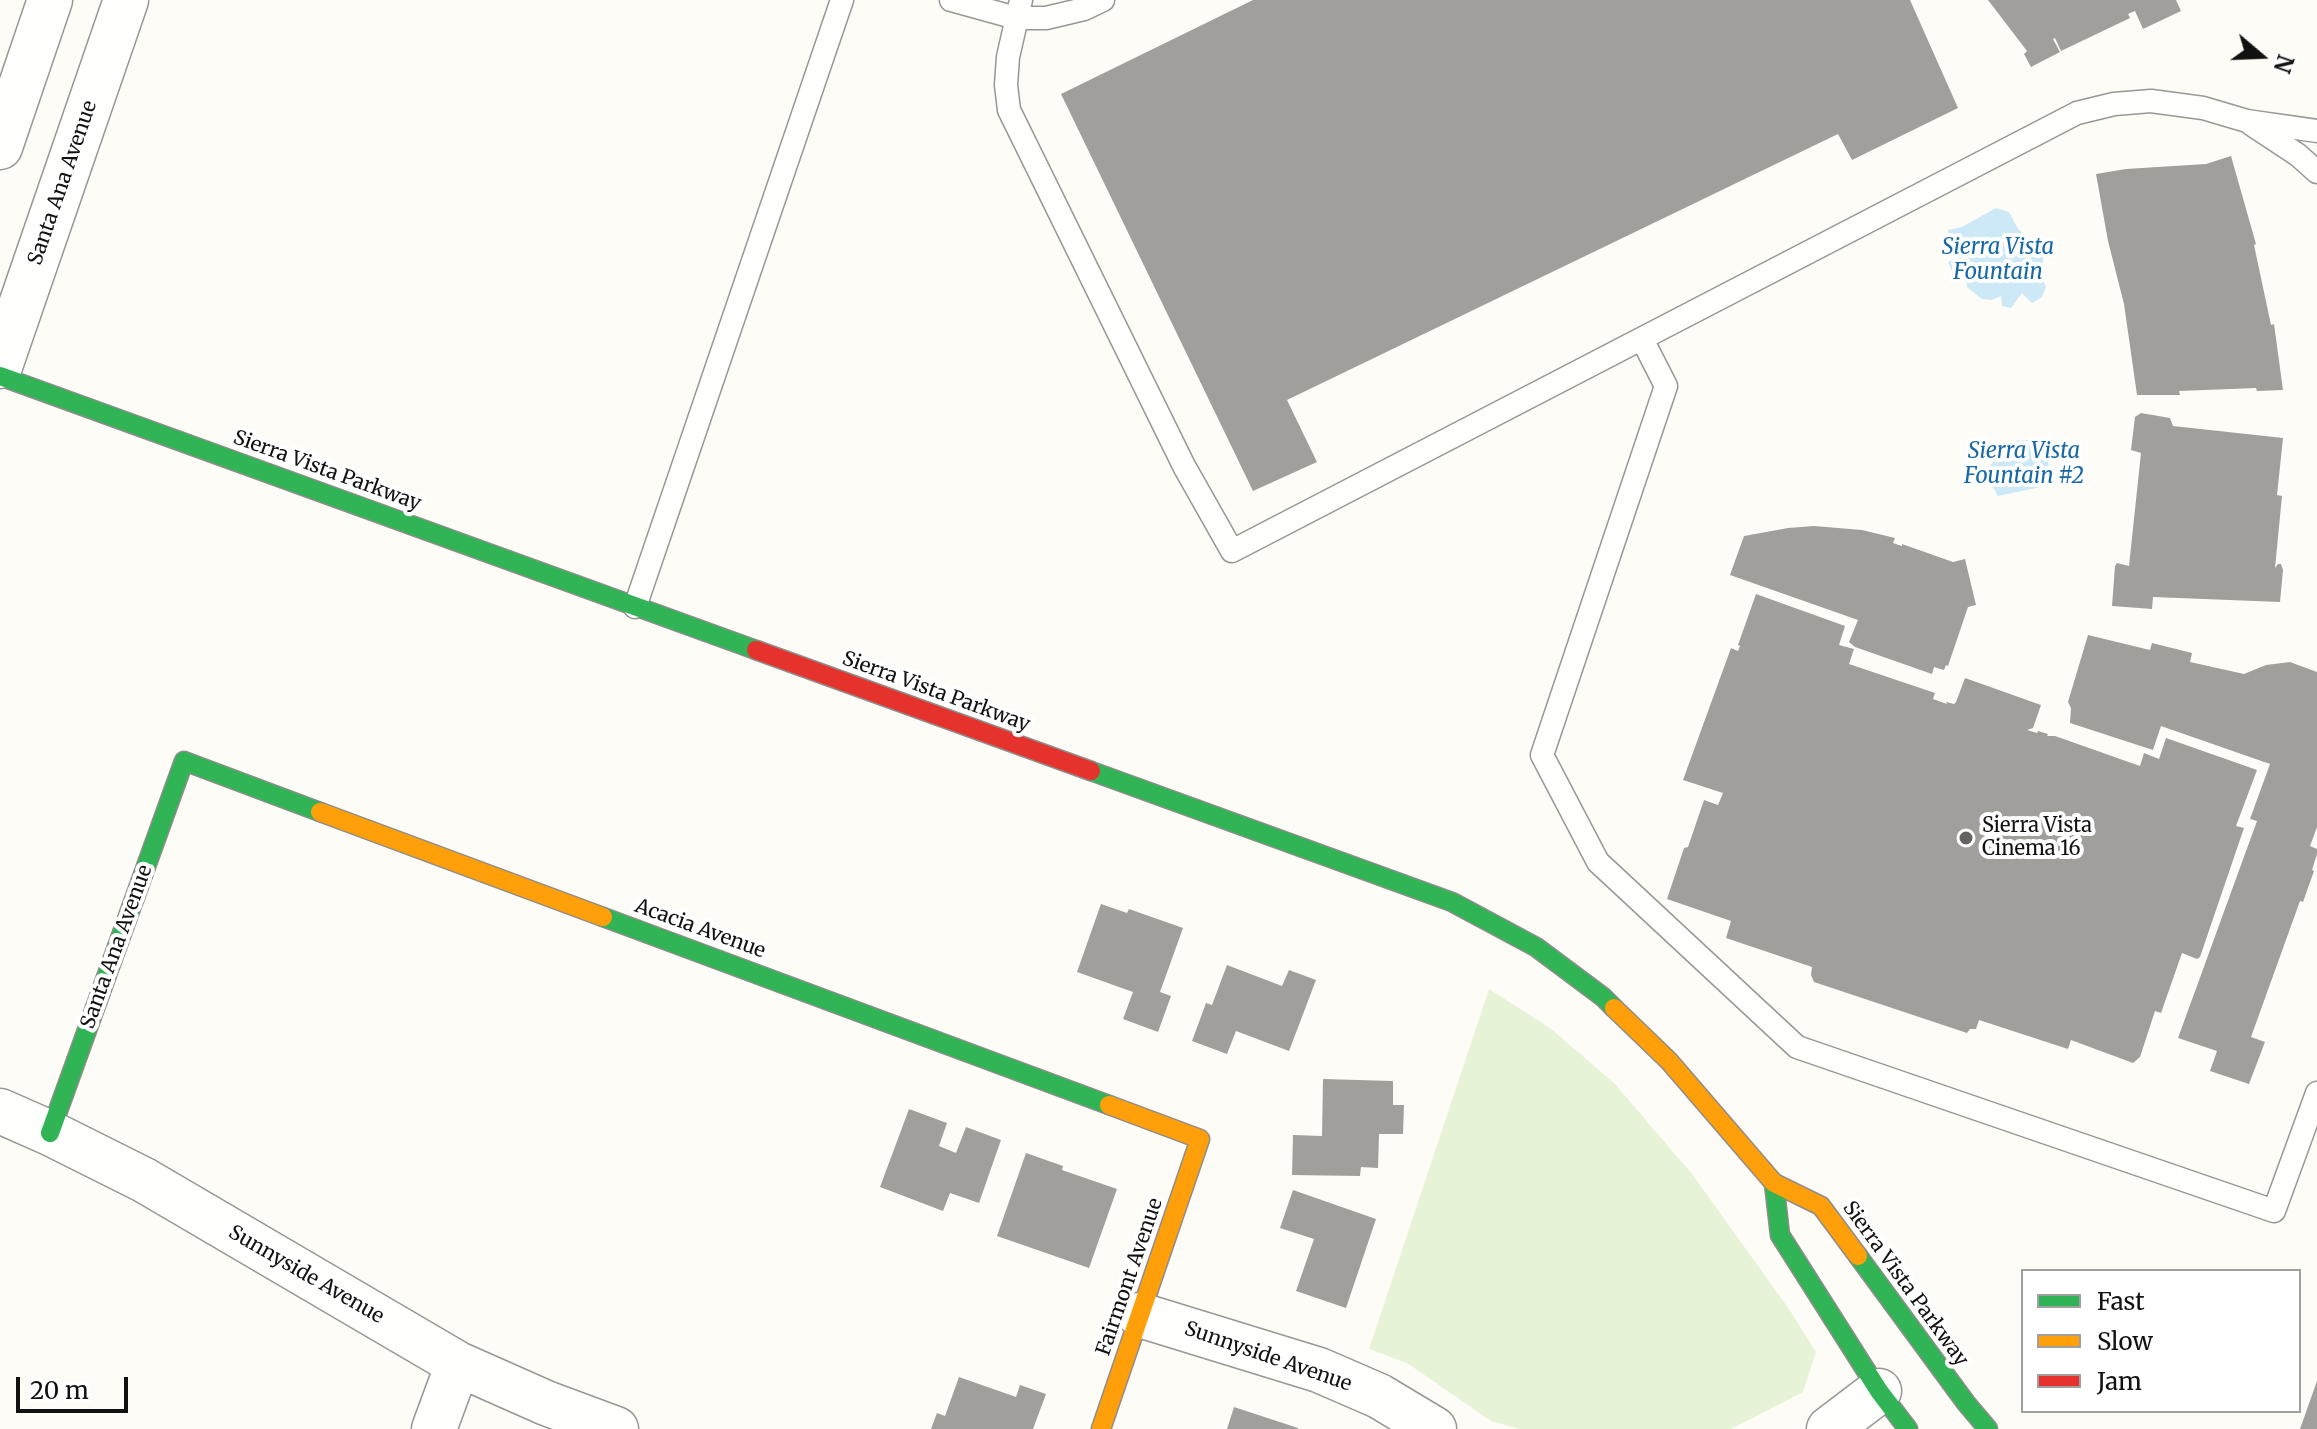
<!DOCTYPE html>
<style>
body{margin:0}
#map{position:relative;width:2317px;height:1429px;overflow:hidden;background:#fdfcf7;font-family:Merriweather,serif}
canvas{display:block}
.legend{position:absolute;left:2021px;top:1269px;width:280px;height:144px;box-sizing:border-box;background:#fff;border:2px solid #a0a0a0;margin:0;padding:10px 14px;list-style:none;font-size:24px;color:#111}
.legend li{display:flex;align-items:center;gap:16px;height:40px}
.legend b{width:40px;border:2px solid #a0a0a0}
.north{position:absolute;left:2221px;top:16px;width:80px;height:80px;-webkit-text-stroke:6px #fff;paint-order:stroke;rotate:109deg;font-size:22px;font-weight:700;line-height:32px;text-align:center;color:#111}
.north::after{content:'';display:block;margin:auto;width:28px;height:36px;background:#111;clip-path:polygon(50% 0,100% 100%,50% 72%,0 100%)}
.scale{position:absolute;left:16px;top:1377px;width:112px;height:36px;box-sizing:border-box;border:4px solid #111;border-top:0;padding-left:10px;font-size:24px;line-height:28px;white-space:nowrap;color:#111;-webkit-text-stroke:6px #fff;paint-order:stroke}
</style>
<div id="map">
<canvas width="2317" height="1429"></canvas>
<ul class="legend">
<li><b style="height:10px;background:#30b455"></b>Fast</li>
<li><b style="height:10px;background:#ff9f0a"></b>Slow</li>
<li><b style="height:10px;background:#e5322d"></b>Jam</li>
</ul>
<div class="north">N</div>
<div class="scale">20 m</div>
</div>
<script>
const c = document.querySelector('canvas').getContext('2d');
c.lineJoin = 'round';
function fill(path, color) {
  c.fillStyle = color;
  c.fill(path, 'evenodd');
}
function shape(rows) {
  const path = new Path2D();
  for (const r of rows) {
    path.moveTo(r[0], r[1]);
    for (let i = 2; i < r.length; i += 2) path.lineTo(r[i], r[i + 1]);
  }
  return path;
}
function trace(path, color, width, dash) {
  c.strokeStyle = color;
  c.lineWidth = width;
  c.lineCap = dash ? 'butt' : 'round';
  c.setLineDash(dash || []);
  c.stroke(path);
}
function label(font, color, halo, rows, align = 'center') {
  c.font = font + ' Merriweather,serif';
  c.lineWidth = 8;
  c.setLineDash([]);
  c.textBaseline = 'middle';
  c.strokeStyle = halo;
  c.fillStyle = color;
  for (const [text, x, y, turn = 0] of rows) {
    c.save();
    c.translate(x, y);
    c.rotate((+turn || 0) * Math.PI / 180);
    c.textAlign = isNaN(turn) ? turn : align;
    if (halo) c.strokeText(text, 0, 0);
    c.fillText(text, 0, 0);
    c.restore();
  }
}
const green = shape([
 [1489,989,1550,1028,1615,1084,1692,1174,1789,1309,1816,1352,1803,1392,1731,1429,1519,1429,1491,1421,1407,1363,1369,1349]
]);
const water = shape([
 [1996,208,2009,212,2018,229,2033,241,2043,253,2043,280,2046,287,2042,297,2032,303,2022,293,2011,308,2002,306,2001,296,1992,300,1982,299,1967,287,1965,274,1952,271,1948,262,1957,258,1946,248,1948,230,1962,227],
 [2033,440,2047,446,2050,485,1998,496,1984,472,2013,441]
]);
const building = shape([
 [1253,0,1910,0,1958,108,1852,160,1838,134,1287,400,1317,462,1253,491,1061,94],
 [1988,0,2176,0,2181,11,2143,29,2135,11,2128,14,2130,18,2061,51,2055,38,2053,39,2060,52,2031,67,2024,54,2027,51],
 [2231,156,2256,244,2254,245,2271,325,2274,324,2283,390,2257,391,2256,388,2179,391,2180,395,2137,395,2124,304,2108,241,2096,174,2126,169,2206,164],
 [2141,413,2170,418,2173,426,2283,438,2277,495,2282,496,2275,568,2278,564,2281,564,2283,570,2280,602,2153,597,2152,609,2112,606,2115,566,2117,563,2129,566,2141,453,2131,450,2135,417],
 [1814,526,1862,530,1895,538,1893,543,1902,546,1902,544,1953,562,1965,559,1976,605,1968,607,1948,666,1946,665,1944,670,1934,667,1932,674,1855,647,1849,642,1858,620,1730,575,1744,536,1788,528],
 [1756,594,1845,626,1839,645,1854,649,1849,664,1935,693,1933,699,1947,704,1946,702,1954,704,1956,702,1965,678,2041,705,2033,728,2027,730,2037,733,2038,731,2048,734,2047,736,2055,736,2140,766,2144,753,2159,759,2166,738,2257,770,2236,826,2244,828,2200,957,2197,959,2182,953,2161,1013,2155,1011,2140,1057,2133,1063,2071,1040,2068,1049,1979,1020,1976,1029,1970,1029,1967,1033,1814,982,1811,975,1812,967,1726,938,1731,921,1667,899,1684,848,1688,847,1704,800,1718,805,1723,793,1683,780,1731,648,1738,651,1740,646,1738,645],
 [2088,635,2150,650,2152,643,2192,653,2190,662,2244,674,2266,665,2290,662,2317,672,2317,827,2310,846,2317,849,2317,854,2312,870,2314,871,2303,902,2300,901,2251,1037,2265,1042,2249,1084,2210,1071,2217,1051,2178,1038,2257,821,2250,819,2270,764,2161,726,2153,750,2070,723,2071,708,2068,702],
 [1101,904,1127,913,1129,909,1183,928,1160,992,1171,996,1158,1032,1123,1019,1133,992,1077,972],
 [1227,965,1282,986,1289,970,1316,980,1289,1051,1236,1031,1227,1054,1192,1041,1206,1003,1212,1005],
 [1323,1079,1393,1081,1393,1105,1404,1105,1403,1134,1379,1134,1378,1168,1361,1167,1360,1176,1292,1175,1293,1135,1322,1136],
 [909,1109,947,1123,939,1146,956,1153,966,1127,1001,1140,979,1203,950,1193,943,1211,880,1187],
 [1026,1153,1063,1166,1062,1170,1117,1189,1089,1268,997,1236],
 [1293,1190,1376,1219,1346,1308,1296,1291,1314,1239,1280,1228],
 [959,1377,1016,1397,1020,1385,1046,1394,1033,1429,931,1429,937,1413,945,1416],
 [2317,1381,2317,1429,2300,1429],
 [1234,1407,1298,1428,1298,1429,1227,1429]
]);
const lane = shape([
 [951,0,1016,18,1046,18,1084,9,1103,0],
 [1021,0,1008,57,1006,85,1009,110,1184,466,1232,551,2077,113,2114,104,2151,101,2203,108,2247,121,2317,131],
 [2251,124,2298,155,2317,172],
 [1642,339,1666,386,1542,755,1598,862,1797,1047,2274,1211,2317,1093],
 [635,607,842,0]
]);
const street = shape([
 [0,147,50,0],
 [0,366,126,0],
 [0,1111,50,1133,144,1180,458,1364,546,1403,616,1429],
 [1140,1315,1319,1370,1379,1396,1434,1429],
 [434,1429,458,1364],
 [1829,1429,1879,1391]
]);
const fast = shape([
 [0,376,756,650],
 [1091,771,1452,902,1536,947,1603,997,1614,1008],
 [603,917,1109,1105],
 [50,1133,184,761,320,812],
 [1774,1183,1780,1235,1879,1391,1908,1429],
 [1858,1256,1966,1403,1988,1429]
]);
const slow = shape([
 [320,812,603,917],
 [1614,1008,1669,1061,1774,1183,1821,1206,1858,1256],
 [1101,1429,1200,1139,1109,1105]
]);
const jam = shape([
 [756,650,1091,771]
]);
const markers = [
 [1966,838,8,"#646362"]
];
const streetNames = [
 ["Santa Ana Avenue",63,183,-71],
 ["Sierra Vista Parkway",327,471,20],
 ["Sierra Vista Parkway",936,692,20],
 ["Acacia Avenue",700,929,20],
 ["Santa Ana Avenue",117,947,-70],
 ["Sunnyside Avenue",306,1275,30],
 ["Fairmont Avenue",1130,1277,-71],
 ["Sierra Vista Parkway",1905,1284,54],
 ["Sunnyside Avenue",1268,1357,19]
];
const poiNames = [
 ["Sierra Vista",1982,826],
 ["Cinema 16",1982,849]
];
const waterNames = [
 ["Sierra Vista",1998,248],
 ["Fountain",1998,273],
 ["Sierra Vista",2024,452],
 ["Fountain #2",2024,477]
];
fill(green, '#e7f3d7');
fill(water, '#cde8f7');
fill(building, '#a19f9c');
trace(lane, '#979795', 25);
trace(street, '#979795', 47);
trace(fast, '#8e8d8b', 21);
trace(slow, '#8e8d8b', 21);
trace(jam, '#8e8d8b', 21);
trace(lane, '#fffffe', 22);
trace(street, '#fffffe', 44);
trace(fast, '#30b455', 18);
trace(slow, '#ff9f0a', 18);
trace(jam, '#e5322d', 18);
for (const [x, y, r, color] of markers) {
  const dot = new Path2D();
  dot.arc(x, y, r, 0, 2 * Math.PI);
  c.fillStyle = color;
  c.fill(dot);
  trace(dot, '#fff', 3);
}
label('20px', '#111', '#fff', streetNames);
label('20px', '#111', '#fff', poiNames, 'left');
label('italic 22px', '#1768a6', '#fff', waterNames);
</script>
